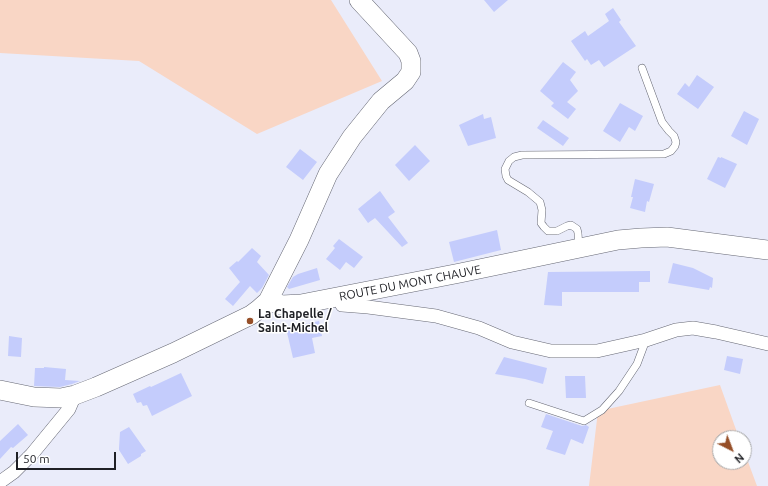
<!DOCTYPE html>
<style>
body{margin:0}
#map{position:relative;width:768px;height:486px;overflow:hidden;background:#eaecfa;font-family:Ubuntu,sans-serif}
canvas{display:block}
.north{position:absolute;left:712px;top:430px;width:40px;height:40px;box-sizing:border-box;background:#fff;border:1px solid #a5a6a8;border-radius:50%;rotate:138deg;font-size:11px;font-weight:700;line-height:16px;text-align:center;color:#1f2025}
.north::after{content:'';display:block;margin:auto;width:14px;height:18px;background:#964f28;clip-path:polygon(50% 0,100% 100%,50% 72%,0 100%)}
.scale{position:absolute;left:16px;top:452px;width:100px;height:18px;box-sizing:border-box;border:2px solid #1f2025;border-top:0;padding-left:5px;font-size:12px;line-height:14px;white-space:nowrap;color:#1f2025;-webkit-text-stroke:3px #fff;paint-order:stroke}
</style>
<div id="map">
<canvas width="768" height="486"></canvas>
<div class="north">N</div>
<div class="scale">50 m</div>
</div>
<script>
const c = document.querySelector('canvas').getContext('2d');
c.lineJoin = 'round';
function fill(path, color) {
  c.fillStyle = color;
  c.fill(path, 'evenodd');
}
function shape(rows) {
  const path = new Path2D();
  for (const r of rows) {
    path.moveTo(r[0], r[1]);
    for (let i = 2; i < r.length; i += 2) path.lineTo(r[i], r[i + 1]);
  }
  return path;
}
function trace(path, color, width, dash) {
  c.strokeStyle = color;
  c.lineWidth = width;
  c.lineCap = dash ? 'butt' : 'round';
  c.setLineDash(dash || []);
  c.stroke(path);
}
function label(font, color, halo, rows, align = 'center') {
  c.font = font + ' Ubuntu,sans-serif';
  c.lineWidth = 3;
  c.setLineDash([]);
  c.textBaseline = 'middle';
  c.strokeStyle = halo;
  c.fillStyle = color;
  for (const [text, x, y, turn = 0] of rows) {
    c.save();
    c.translate(x, y);
    c.rotate((+turn || 0) * Math.PI / 180);
    c.textAlign = isNaN(turn) ? turn : align;
    if (halo) c.strokeText(text, 0, 0);
    c.fillText(text, 0, 0);
    c.restore();
  }
}
const green = shape([
 [0,0,331,0,382,81,257,134,139,61,0,53],
 [720,385,739,438,720,438,720,462,744,462,744,451,757,486,589,486,598,411]
]);
const building = shape([
 [484,0,508,0,494,12],
 [613,8,621,20,619,22,636,46,604,67,599,60,591,65,587,59,585,61,571,41,585,31,588,36,609,21,605,14],
 [563,62,576,72,570,80,578,91,567,102,576,109,568,119,551,106,554,103,540,91],
 [697,75,714,87,698,109,677,94,685,83,689,87],
 [620,103,643,116,635,131,629,127,620,142,603,131],
 [744,111,759,119,747,145,731,136],
 [483,114,484,119,491,117,496,138,468,146,459,125],
 [543,120,569,138,563,146,537,128],
 [415,145,430,161,409,181,395,165],
 [300,149,317,162,303,180,286,167],
 [718,157,721,158,721,157,737,164,725,188,707,179],
 [635,179,654,184,649,202,647,201,645,212,630,208,633,197,631,197],
 [380,191,395,212,388,217,408,243,402,247,375,218,368,223,358,209],
 [497,230,501,250,454,262,449,242],
 [339,239,363,257,354,268,346,262,340,270,326,259,335,248,333,246],
 [252,248,261,256,257,262,269,275,262,288,257,293,250,286,233,306,225,299,240,282,229,268,237,261,238,262],
 [673,263,693,268,713,278,712,288,710,287,709,290,668,283],
 [317,268,320,280,289,289,287,287,293,277,298,274],
 [650,271,650,282,639,282,639,292,562,292,562,306,544,305,548,272],
 [319,321,322,336,312,338,315,353,293,358,286,328],
 [9,336,22,338,21,357,8,356],
 [727,356,743,359,740,374,724,370],
 [504,357,547,368,543,384,525,379,495,374],
 [44,367,66,369,65,380,80,381,72,384,60,387,34,386,35,368,44,368],
 [181,373,192,396,152,416,147,405,143,406,141,402,137,403,133,394,150,386,151,387],
 [565,376,585,376,586,398,566,398],
 [546,414,582,426,586,425,589,427,583,444,571,439,565,455,546,449,553,431,541,427],
 [18,424,28,435,13,448,11,447,0,459,0,441],
 [129,427,146,451,141,454,141,456,128,464,119,450,119,448,120,432]
]);
const lane = shape([
 [579,248,578,233,577,229,571,225,567,226,557,231,548,231,544,227,541,223,542,210,540,202,528,192,508,180,506,176,505,169,509,161,514,157,522,155,664,154,671,151,675,146,676,142,674,136,669,131,662,122,642,68],
 [529,403,584,421,602,410,619,391,637,364,646,340]
]);
const street = shape([
 [338,297,342,305,368,307,436,316,479,328,512,342,551,351,597,351,646,340,676,330,693,328,716,332,768,344],
 [0,482,14,472,32,454,69,409,75,395]
]);
const secondary = shape([
 [268,301,282,305,301,304,460,273,618,240,641,238,667,237,768,250],
 [0,390,34,397,61,398,75,395,96,387,173,353,251,315,259,309,268,301,299,240,328,174,352,137,381,101,405,81,411,72,411,61,408,53,359,0]
]);
const markers = [
 [250,321,4,"#964f28"]
];
const streetNames = [
 ["ROUTE DU MONT CHAUVE",410,283,-11]
];
const poiNames = [
 ["La Chapelle /",258,314],
 ["Saint-Michel",258,328]
];
fill(green, '#f9d6c5');
fill(building, '#c4ccfc');
trace(lane, '#666874', 8);
trace(street, '#666874', 14);
trace(secondary, '#666874', 20);
trace(lane, '#fff', 7);
trace(street, '#fff', 13);
trace(secondary, '#fff', 19);
for (const [x, y, r, color] of markers) {
  const dot = new Path2D();
  dot.arc(x, y, r, 0, 2 * Math.PI);
  c.fillStyle = color;
  c.fill(dot);
  trace(dot, '#fff', 1.5);
}
label('12px', '#1f2025', '#fff', streetNames);
label('bold 12px', '#1f2025', '#fff', poiNames, 'left');
</script>
